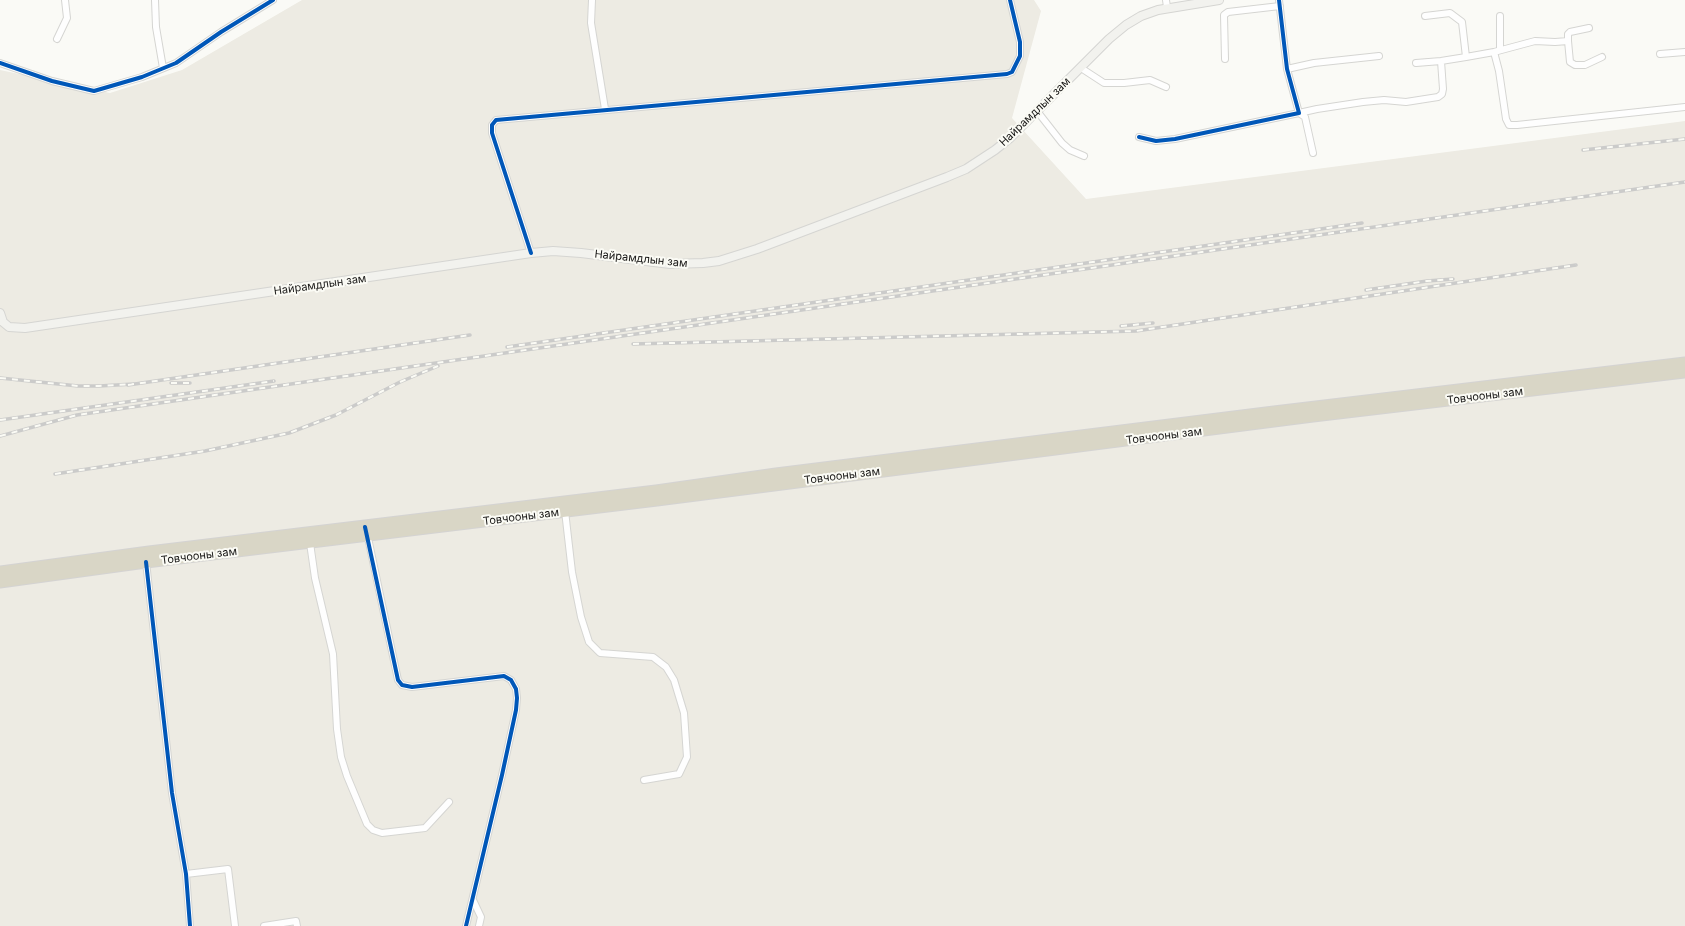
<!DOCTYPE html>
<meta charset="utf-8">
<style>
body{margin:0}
canvas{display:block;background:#fafaf6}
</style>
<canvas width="1685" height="926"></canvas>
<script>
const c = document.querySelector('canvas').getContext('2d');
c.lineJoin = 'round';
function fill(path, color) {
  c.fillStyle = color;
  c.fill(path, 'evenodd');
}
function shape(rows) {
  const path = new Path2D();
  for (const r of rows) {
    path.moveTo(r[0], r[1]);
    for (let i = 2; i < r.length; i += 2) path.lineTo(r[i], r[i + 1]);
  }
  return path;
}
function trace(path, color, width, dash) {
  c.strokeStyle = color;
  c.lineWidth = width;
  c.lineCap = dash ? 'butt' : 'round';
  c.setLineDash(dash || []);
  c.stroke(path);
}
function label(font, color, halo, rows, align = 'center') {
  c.font = font + ' Inter,sans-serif';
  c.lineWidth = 4;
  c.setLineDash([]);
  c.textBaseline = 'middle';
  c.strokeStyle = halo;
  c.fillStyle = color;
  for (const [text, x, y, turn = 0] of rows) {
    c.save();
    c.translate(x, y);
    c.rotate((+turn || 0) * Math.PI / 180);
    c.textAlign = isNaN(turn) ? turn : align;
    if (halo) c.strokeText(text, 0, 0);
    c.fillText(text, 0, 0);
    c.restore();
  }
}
const built = shape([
 [302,0,1034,0,1041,11,1012,118,1086,199,1685,121,1685,926,0,926,0,70,110,93,182,70]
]);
const street = shape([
 [155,0,156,27,163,68],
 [592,0,591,23,605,109],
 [1166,0,1167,7],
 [1425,16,1450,13,1462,22,1466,57],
 [57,39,67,18,65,0],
 [1568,41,1568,34,1570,32,1589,28],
 [1500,50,1500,16],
 [1494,52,1499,71,1506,119,1509,125,1517,125,1685,107],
 [1660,54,1685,52],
 [1225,59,1224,15,1228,12,1280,6],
 [0,63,52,81,94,91,142,77,176,63,221,32,273,0],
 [1416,63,1441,61,1466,57,1494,52,1535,41,1555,42,1568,41,1570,62,1575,65,1585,65,1602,57],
 [1081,68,1104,83,1124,83,1150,80,1166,87],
 [1287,69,1314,63,1379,56],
 [1037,111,1062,143,1070,150,1084,156],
 [1299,113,1317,109,1363,102,1384,100,1406,102,1438,97,1442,94,1443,89,1441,61],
 [1299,113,1305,117,1313,153],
 [1139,137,1156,141,1175,139,1299,113,1287,69,1279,0],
 [531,253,492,133,492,125,496,120,1007,74,1012,72,1020,56,1020,42,1010,0],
 [565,511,572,572,581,617,589,642,600,653,653,657,666,667,674,680,684,713,687,757,679,774,644,780],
 [367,533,398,680,402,685,412,687,504,676,511,680,516,689,517,698,516,710,502,775,466,926],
 [310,543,315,578,333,654,337,729,341,757,347,776,367,824,373,830,382,833,425,828,449,802],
 [146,562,172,793,186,874,190,926],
 [186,874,228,869,235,926],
 [473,900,481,917,479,926],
 [264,926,296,921,297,926]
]);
const secondary = shape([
 [0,313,3,322,9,327,25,328,531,253,553,251,581,253,670,264,703,263,719,261,757,249,947,177,966,169,995,150,1010,138,1109,39,1126,25,1141,16,1158,10,1219,0]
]);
const highway = shape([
 [0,572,149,552,656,491,776,474,1274,412,1685,363],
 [0,582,146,562,657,500,1313,416,1685,372]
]);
const rail = shape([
 [1583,150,1685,139],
 [1366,290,1427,281,1453,279],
 [1121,326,1153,323],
 [633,344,1136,331,1576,265],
 [507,347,1362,223],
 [0,378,78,386,99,386,134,384],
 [171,383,190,383],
 [128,385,470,335],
 [0,420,274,381],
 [0,436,77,415,1685,182],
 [55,474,205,451,289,433,336,415,400,382,438,366]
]);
const cycleway = shape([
 [0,63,52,81,94,91,142,77,176,63,221,32,273,0],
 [1139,137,1156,141,1175,139,1299,113,1287,69,1279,0],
 [531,253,492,133,492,125,496,120,1007,74,1012,72,1020,56,1020,42,1010,0],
 [365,527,398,680,402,685,412,687,504,676,511,680,516,689,517,698,516,710,502,775,466,926],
 [146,562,172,793,186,874,190,926]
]);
const streetNames = [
 ["Найрамдлын зам",1035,112,-44],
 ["Найрамдлын зам",641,259,6],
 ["Найрамдлын зам",320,285,-8],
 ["Товчооны зам",1485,396,-7],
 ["Товчооны зам",1164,436,-7],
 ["Товчооны зам",842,476,-7],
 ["Товчооны зам",521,517,-7],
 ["Товчооны зам",199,556,-7]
];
fill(built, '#edebe3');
trace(street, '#d5d5d2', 8);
trace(secondary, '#d5d5d2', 10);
trace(highway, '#d4d3d2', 13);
trace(street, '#fefefe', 6);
trace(secondary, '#f2f2ee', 8);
trace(highway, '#d9d6c6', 11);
trace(rail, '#cbcbca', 3.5);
trace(rail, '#fbfbf5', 2, [6]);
trace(cycleway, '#0057b8', 4);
label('11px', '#171615', '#fbfbf5', streetNames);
</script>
